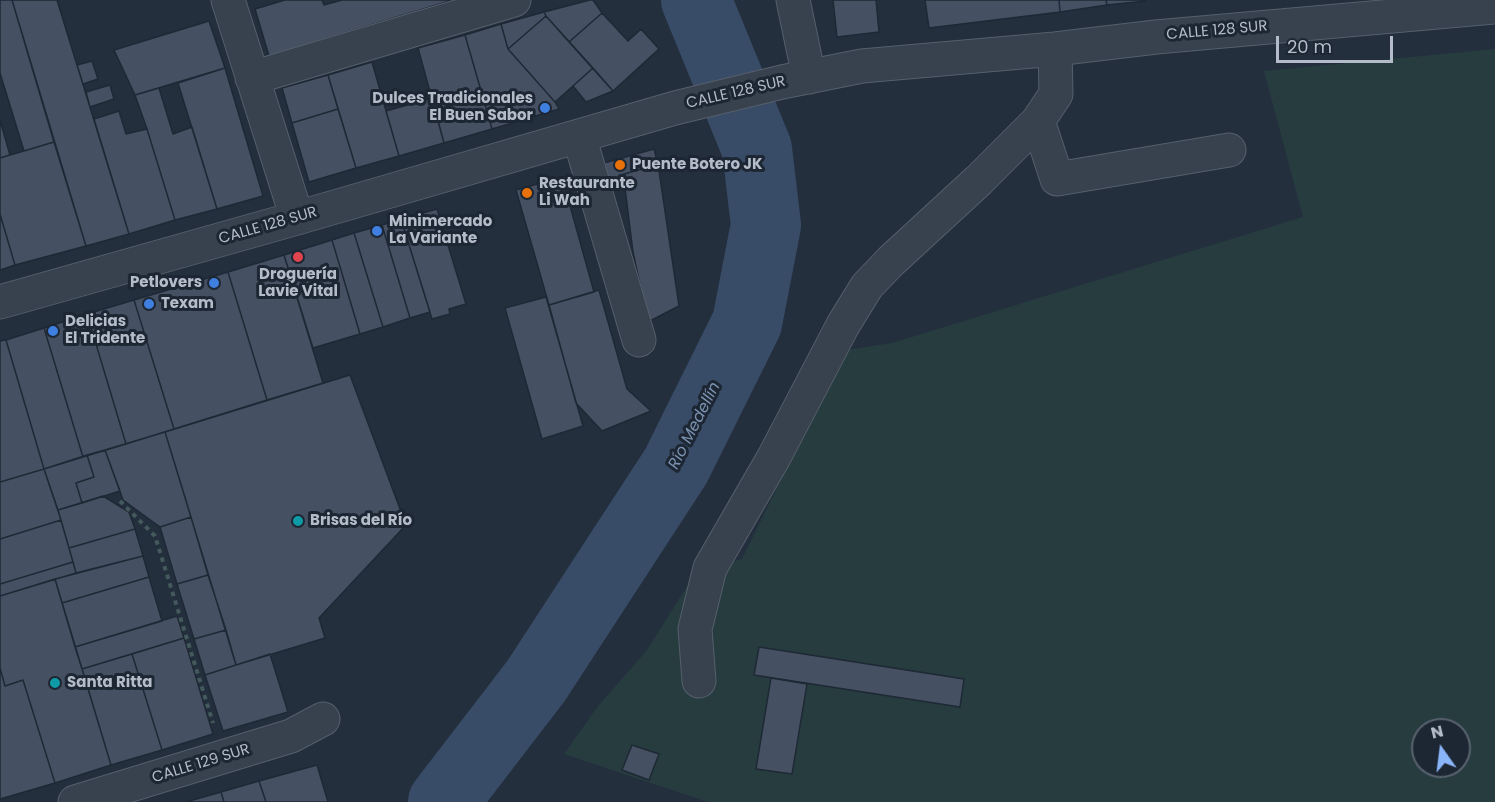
<!DOCTYPE html>
<meta charset="utf-8">
<style>
body{margin:0}
#map{position:relative;width:1495px;height:802px;overflow:hidden;background:#242f3e;font-family:Poppins,sans-serif}
canvas{display:block}
.north{position:absolute;left:1411px;top:718px;width:60px;height:60px;box-sizing:border-box;background:#1d2633;border:2px solid #59626f;border-radius:50%;rotate:346deg;font-size:16px;font-weight:700;line-height:24px;text-align:center;color:#b4bcc9}
.north::after{content:'';display:block;margin:auto;width:21px;height:27px;background:#8ab4f8;clip-path:polygon(50% 0,100% 100%,50% 72%,0 100%)}
.scale{position:absolute;left:1276px;top:36px;width:117px;height:27px;box-sizing:border-box;border:3px solid #b4bcc9;border-top:0;padding-left:8px;font-size:18px;line-height:21px;white-space:nowrap;color:#b4bcc9;-webkit-text-stroke:4px #1d2633;paint-order:stroke}
</style>
<div id="map">
<canvas width="1495" height="802"></canvas>
<div class="north">N</div>
<div class="scale">20 m</div>
</div>
<script>
const c = document.querySelector('canvas').getContext('2d');
c.lineJoin = 'round';
function fill(path, color) {
  c.fillStyle = color;
  c.fill(path, 'evenodd');
}
function shape(rows) {
  const path = new Path2D();
  for (const r of rows) {
    path.moveTo(r[0], r[1]);
    for (let i = 2; i < r.length; i += 2) path.lineTo(r[i], r[i + 1]);
  }
  return path;
}
function trace(path, color, width, dash) {
  c.strokeStyle = color;
  c.lineWidth = width;
  c.lineCap = dash ? 'butt' : 'round';
  c.setLineDash(dash || []);
  c.stroke(path);
}
function label(font, color, halo, rows, align = 'center') {
  c.font = font + ' Poppins,sans-serif';
  c.lineWidth = 6;
  c.setLineDash([]);
  c.textBaseline = 'middle';
  c.strokeStyle = halo;
  c.fillStyle = color;
  for (const [text, x, y, turn = 0] of rows) {
    c.save();
    c.translate(x, y);
    c.rotate((+turn || 0) * Math.PI / 180);
    c.textAlign = isNaN(turn) ? turn : align;
    if (halo) c.strokeText(text, 0, 0);
    c.fillText(text, 0, 0);
    c.restore();
  }
}
const green = shape([
 [1495,49,1495,802,708,802,564,754,598,706,647,650,696,572,742,559,845,350,892,343,1303,217,1264,71],
 [1423,730,1459,730,1459,766,1423,766]
]);
const river = shape([
 [443,802,536,681,676,466,747,323,766,225,757,149,696,0]
]);
const building = shape([
 [0,0,12,0,54,142,24,151,0,73,0,0],
 [12,0,57,0,129,234,86,246,12,0],
 [285,0,322,0,324,5,342,0,453,0,269,56,255,9,285,0],
 [590,0,593,0,602,13,569,42,546,16,544,12,590,0],
 [833,0,876,0,879,32,837,37,833,0],
 [925,0,1059,0,1060,12,929,28,925,0],
 [1059,0,1106,0,1107,5,1060,12,1059,0],
 [1106,0,1146,0,1146,1,1107,5,1106,0],
 [544,12,546,16,508,49,501,24,544,12],
 [602,13,628,41,641,29,659,49,613,91,569,42,602,13],
 [546,16,593,68,555,102,508,49,546,16],
 [209,21,225,68,135,95,114,50,209,21],
 [501,24,508,49,555,102,559,109,492,129,465,35,501,24],
 [465,35,492,129,444,143,418,48,465,35],
 [92,61,98,79,83,84,77,65,92,61],
 [372,62,399,156,356,168,328,75,372,62],
 [225,68,263,196,217,209,178,83,225,68],
 [593,68,613,91,586,102,573,86,593,68],
 [328,75,338,109,292,123,282,88,328,75],
 [110,85,114,99,90,107,86,92,110,85],
 [159,88,173,134,192,127,217,209,175,220,147,129,135,95,159,88],
 [432,98,444,143,399,156,386,111,432,98],
 [338,109,356,168,309,182,292,123,338,109],
 [119,111,126,134,147,129,175,220,129,234,94,119,119,111],
 [0,120,10,155,0,158,0,120],
 [54,142,86,246,15,265,0,214,0,158,54,142],
 [654,149,658,164,621,175,625,188,612,192,604,163,654,149],
 [658,164,679,306,648,322,633,252,625,188,621,175,658,164],
 [562,177,594,292,549,305,516,190,562,177],
 [437,209,466,304,449,309,450,314,432,319,401,219,437,209],
 [0,214,15,265,0,270,0,214],
 [401,219,430,312,410,318,382,225,401,219],
 [382,225,410,318,383,327,354,233,382,225],
 [354,233,383,327,360,334,332,240,354,233],
 [332,240,360,334,313,348,284,255,332,240],
 [284,255,323,383,267,400,228,272,284,255],
 [228,272,267,400,174,429,134,300,228,272],
 [599,290,627,389,651,411,602,431,576,403,549,305,599,290],
 [546,297,583,426,542,439,505,308,546,297],
 [134,300,174,429,126,444,87,314,134,300],
 [87,314,126,444,83,457,44,328,87,314],
 [44,328,83,457,44,469,6,340,44,328],
 [6,340,44,469,0,482,0,341,6,340],
 [350,375,406,525,319,618,325,638,236,665,165,432,350,375],
 [165,432,191,517,160,527,123,500,105,450,165,432],
 [105,450,120,491,82,503,76,483,94,477,87,455,105,450],
 [87,455,94,477,76,483,82,503,58,510,44,469,87,455],
 [44,469,61,520,0,539,0,482,44,469],
 [103,496,129,512,135,529,69,548,58,510,103,496],
 [191,517,208,575,177,584,160,527,191,517],
 [61,520,73,562,0,584,0,539,61,520],
 [135,529,143,556,76,573,69,548,135,529],
 [143,556,149,577,62,603,55,579,143,556],
 [73,562,76,573,0,596,0,584,73,562],
 [208,575,226,630,194,639,177,584,208,575],
 [149,577,162,621,75,647,62,603,149,577],
 [55,579,111,765,55,783,23,680,5,686,0,668,0,596,55,579],
 [177,616,184,638,82,669,75,647,177,616],
 [226,630,236,665,205,675,194,639,226,630],
 [184,638,213,734,162,750,132,654,184,638],
 [759,647,964,679,960,707,754,675,759,647],
 [132,654,162,750,111,765,82,669,132,654],
 [270,654,288,712,223,731,205,675,270,654],
 [0,668,5,686,23,680,55,783,0,799,0,668],
 [771,678,807,684,792,774,756,769,771,678],
 [632,745,659,754,649,780,622,770,632,745],
 [317,765,328,802,266,802,259,781,317,765],
 [259,781,266,802,224,802,221,792,259,781],
 [221,792,224,802,186,802,221,792]
]);
const path = shape([
 [120,501,155,536,213,723]
]);
const minor = shape([
 [228,0,297,218],
 [793,0,809,77],
 [252,78,514,0],
 [1038,121,1057,179,1229,150],
 [579,136,639,340],
 [0,302,297,218,675,108,782,82,862,66,1055,49,1156,37,1495,7],
 [699,681,695,629,710,568,774,457,843,325,867,286,891,261,979,180,1038,121,1056,94,1055,49],
 [75,802,291,736,323,719]
]);
const markers = [
 [545,108,6,"#3f7fe0"],
 [620,165,6,"#e8710a"],
 [527,193,6,"#e8710a"],
 [377,231,6,"#3f7fe0"],
 [298,257,6,"#e0444e"],
 [214,283,6,"#3f7fe0"],
 [149,304,6,"#3f7fe0"],
 [53,331,6,"#3f7fe0"],
 [298,521,6,"#0f9aa8"],
 [55,683,6,"#0f9aa8"]
];
const streetNames = [
 ["CALLE 128 SUR",1217,31,-5],
 ["CALLE 128 SUR",736,93,-13],
 ["CALLE 128 SUR",268,226,-16],
 ["CALLE 129 SUR",201,764,-17]
];
const poiNames = [
 ["Dulces Tradicionales",533,99,"right"],
 ["El Buen Sabor",533,116,"right"],
 ["Puente Botero JK",632,165],
 ["Restaurante",539,184],
 ["Li Wah",539,201],
 ["Minimercado",389,222],
 ["La Variante",389,239],
 ["Droguería",298,275,"center"],
 ["Lavie Vital",298,292,"center"],
 ["Petlovers",202,283,"right"],
 ["Texam",161,304],
 ["Delicias",65,322],
 ["El Tridente",65,339],
 ["Brisas del Río",310,521],
 ["Santa Ritta",67,683]
];
const waterNames = [
 ["Río Medellín",695,426,-63]
];
fill(green, '#263c3f');
trace(river, '#394c67', 70);
fill(building, '#455162');
trace(building, '#1f2835', 1.5);
trace(minor, '#565f6c', 35);
trace(path, '#44595c', 4, [4.5, 4.5]);
trace(minor, '#38414e', 33);
for (const [x, y, r, color] of markers) {
  const dot = new Path2D();
  dot.arc(x, y, r, 0, 2 * Math.PI);
  c.fillStyle = color;
  c.fill(dot);
  trace(dot, '#1d2633', 2);
}
label('15px', '#b4bcc9', '#1d2633', streetNames);
label('bold 15px', '#b4bcc9', '#1d2633', poiNames, 'left');
label('italic 16px', '#7c92b1', '#1d2633', waterNames);
</script>
